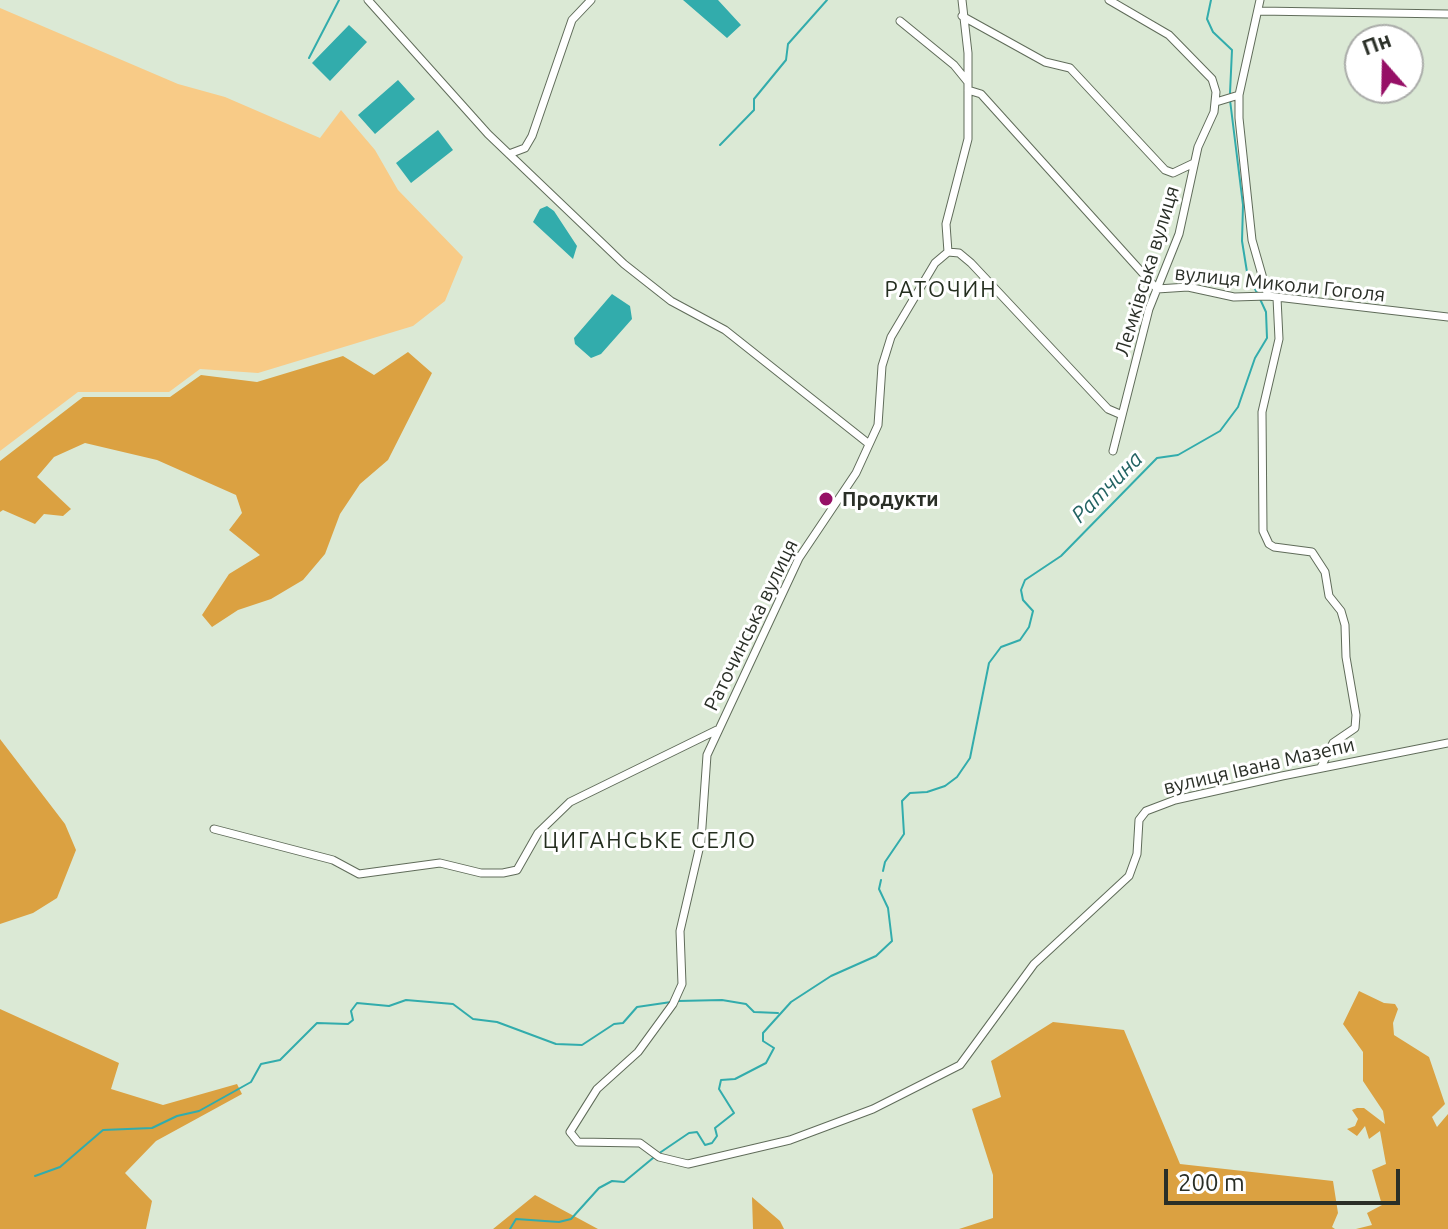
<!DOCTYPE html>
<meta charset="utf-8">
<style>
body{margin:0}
#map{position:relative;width:1448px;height:1229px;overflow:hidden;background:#dbe9d5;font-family:Ubuntu,sans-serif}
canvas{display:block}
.north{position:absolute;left:1344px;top:24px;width:80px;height:80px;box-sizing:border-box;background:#fff;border:2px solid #aaaca9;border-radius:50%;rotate:340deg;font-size:22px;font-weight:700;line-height:32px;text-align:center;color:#2a2f27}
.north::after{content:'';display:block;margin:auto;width:28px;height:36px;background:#961066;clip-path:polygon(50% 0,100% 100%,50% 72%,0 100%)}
.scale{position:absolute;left:1164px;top:1169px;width:236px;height:36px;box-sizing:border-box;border:4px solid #2a2f27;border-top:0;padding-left:10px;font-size:24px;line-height:28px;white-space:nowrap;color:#2a2f27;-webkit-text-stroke:6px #fff;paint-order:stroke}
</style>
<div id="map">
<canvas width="1448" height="1229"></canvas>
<div class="north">Пн</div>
<div class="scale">200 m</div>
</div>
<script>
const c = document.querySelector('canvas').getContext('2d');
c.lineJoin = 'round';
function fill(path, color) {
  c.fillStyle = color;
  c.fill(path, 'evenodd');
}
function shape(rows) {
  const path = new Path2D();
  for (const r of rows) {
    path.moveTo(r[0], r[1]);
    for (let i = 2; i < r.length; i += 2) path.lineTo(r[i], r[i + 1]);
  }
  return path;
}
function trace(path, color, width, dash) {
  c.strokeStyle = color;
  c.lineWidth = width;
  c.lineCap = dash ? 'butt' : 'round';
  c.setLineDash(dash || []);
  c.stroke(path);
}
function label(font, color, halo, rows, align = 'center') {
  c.font = font + ' Ubuntu,sans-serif';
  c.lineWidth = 6;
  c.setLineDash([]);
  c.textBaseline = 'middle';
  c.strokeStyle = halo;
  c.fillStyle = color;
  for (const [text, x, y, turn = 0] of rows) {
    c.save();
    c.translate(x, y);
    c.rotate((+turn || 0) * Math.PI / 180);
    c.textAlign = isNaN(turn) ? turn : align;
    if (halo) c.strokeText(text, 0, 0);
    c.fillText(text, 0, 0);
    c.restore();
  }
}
const green = shape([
 [0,8,178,84,225,97,320,138,341,110,375,150,398,190,463,257,445,301,413,326,258,373,200,369,169,392,78,392,0,451]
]);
const forest = shape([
 [408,352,432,373,388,460,360,484,340,514,325,554,303,580,271,599,238,610,212,627,202,615,229,574,260,555,229,530,242,513,236,495,157,460,85,443,54,457,37,477,71,509,63,516,44,514,35,524,3,510,0,512,0,461,83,397,170,397,201,375,257,382,343,356,374,375],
 [0,739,65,824,76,850,57,898,33,913,0,924],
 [1359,991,1384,1003,1395,1004,1398,1009,1393,1023,1394,1035,1429,1057,1445,1104,1432,1117,1437,1127,1448,1114,1448,1229,1356,1229,1372,1225,1367,1213,1382,1205,1372,1170,1386,1164,1380,1131,1369,1139,1365,1126,1357,1136,1347,1129,1355,1126,1358,1119,1352,1110,1357,1108,1364,1108,1385,1124,1383,1111,1363,1081,1363,1052,1343,1024],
 [0,1009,119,1063,111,1089,163,1105,237,1084,242,1094,156,1141,125,1173,152,1201,146,1229,0,1229],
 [1053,1022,1124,1030,1180,1164,1333,1181,1338,1213,1332,1227,1335,1229,959,1229,993,1218,993,1175,972,1109,1001,1097,991,1061],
 [535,1195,598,1229,493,1229],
 [752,1197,780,1221,784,1229,753,1229]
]);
const water = shape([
 [683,0,718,0,741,25,727,38],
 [349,25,367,42,330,81,312,63],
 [398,80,415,99,375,134,358,115],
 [438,130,453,150,411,183,396,163],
 [547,206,554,211,577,246,573,259,533,222,540,209],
 [612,294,630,306,632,319,601,354,591,358,575,344,574,338]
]);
const stream = shape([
 [1211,0,1207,19,1213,32,1232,50,1230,93],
 [309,58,339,0],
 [1230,100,1243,205,1242,241,1247,272,1257,293],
 [720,145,754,110,754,99,786,60,788,44,827,0],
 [883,871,885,862,904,834,902,801,910,793,927,792,945,786,957,777,970,758,989,663,1001,647,1020,640,1029,627,1033,611,1023,600,1021,590,1025,580,1061,556,1157,458,1178,455,1220,431,1238,407,1255,358,1267,338,1266,312,1260,299],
 [678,1001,722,1000,746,1004,754,1012,778,1013],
 [658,1154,689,1133,697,1132,705,1145,712,1143,717,1136,715,1128,734,1113,719,1089,721,1080,735,1079,766,1063,774,1048,763,1041,763,1033,791,1002,831,976,876,956,892,941,888,908,879,889,881,880],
 [35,1176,60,1167,103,1130,152,1128,177,1116,199,1111,251,1082,261,1064,280,1060,317,1023,348,1024,353,1020,351,1011,357,1003,389,1006,406,1000,453,1004,473,1019,497,1022,556,1044,582,1045,614,1024,623,1023,637,1007,671,1002],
 [510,1229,516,1219,559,1222,571,1219,599,1188,612,1181,624,1182,653,1158]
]);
const street = shape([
 [368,0,488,134,624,264,671,301,725,330,869,444],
 [962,0,968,53,968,139,946,224,948,252,935,263,891,337,882,366,878,425,856,473,799,558,707,755,701,841,680,931,682,984,673,1004,638,1052,597,1089,570,1132,578,1142,640,1143,659,1157,688,1164,790,1140,873,1109,960,1065,1034,964,1129,876,1137,854,1139,820,1146,811,1175,800,1282,776,1448,743],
 [1109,0,1169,35,1212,79,1216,92,1214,112,1198,147,1179,234,1149,309,1113,451],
 [1260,0,1239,95,1239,118,1252,240,1268,296],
 [1259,11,1448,14],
 [962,16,1045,62,1070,68,1165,170,1173,173,1194,163],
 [900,21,954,65,967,81],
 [968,90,981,94,1157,289,1188,287,1234,297,1268,296,1448,317],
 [1216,102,1239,95],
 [509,154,525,148,532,136,572,20,591,0],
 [948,252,959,253,971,263,1108,409,1122,415],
 [1277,298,1279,339,1262,412,1263,531,1269,544,1274,547,1312,552,1325,572,1329,596,1341,611,1345,625,1346,657,1356,715,1355,728,1333,743,1321,767],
 [214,829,333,860,359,874,440,863,481,873,503,873,517,870,538,833,570,802,717,730]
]);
const markers = [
 [826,499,8,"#961066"]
];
const streetNames = [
 ["Лемківська вулиця",1147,271,-73],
 ["вулиця Миколи Гоголя",1280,284,6],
 ["Раточинська вулиця",751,625,-64],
 ["вулиця Івана Мазепи",1259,766,-13]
];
const poiNames = [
 ["Продукти",842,499]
];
const neighbourhoodNames = [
 ["РАТОЧИН",941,290],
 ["ЦИГАНСЬКЕ СЕЛО",650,841]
];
const waterNames = [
 ["Ратчина",1107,487,-45]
];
fill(green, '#f8cb87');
fill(forest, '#dba141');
fill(water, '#32acac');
trace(stream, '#32acac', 2);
trace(street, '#606c5a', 9);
trace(street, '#fff', 7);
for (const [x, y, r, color] of markers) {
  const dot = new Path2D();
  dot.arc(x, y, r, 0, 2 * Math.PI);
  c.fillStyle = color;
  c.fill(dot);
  trace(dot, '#fff', 3);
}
label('20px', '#2a2f27', '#fff', streetNames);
label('bold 20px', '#2a2f27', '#fff', poiNames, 'left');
c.letterSpacing = '2px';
label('22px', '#242e1f', '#fff', neighbourhoodNames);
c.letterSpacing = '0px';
label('italic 22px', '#236363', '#fff', waterNames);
</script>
